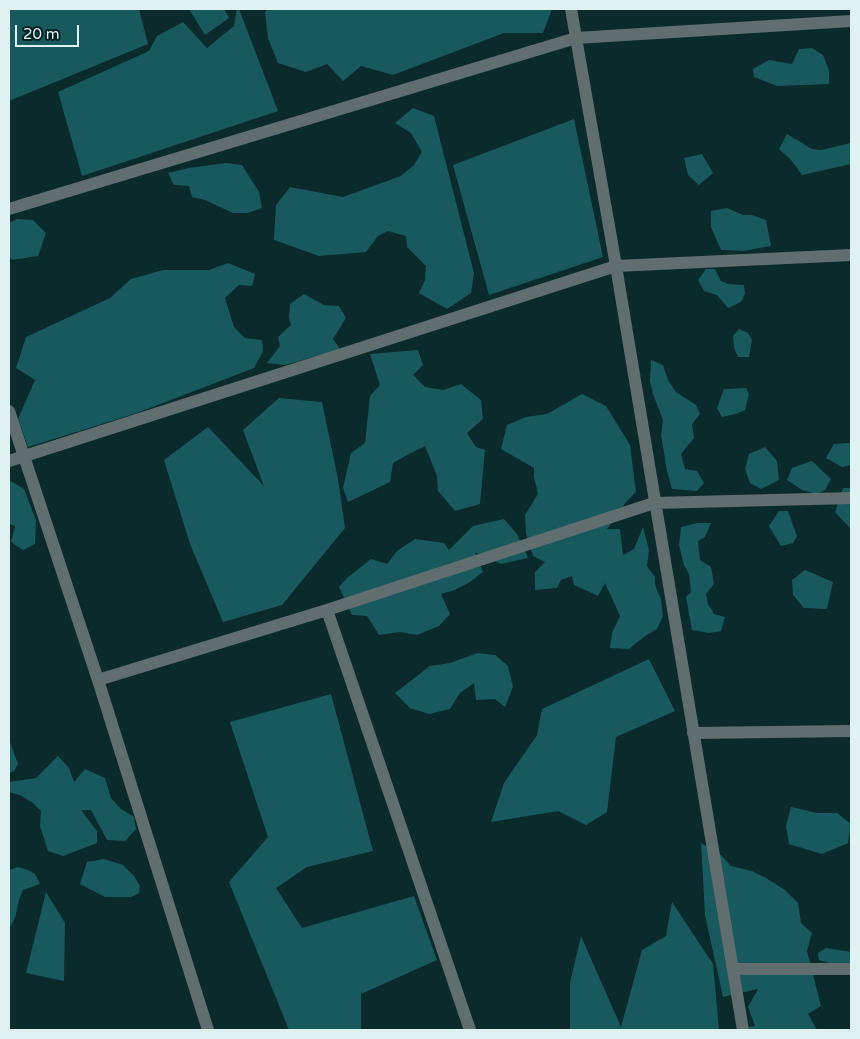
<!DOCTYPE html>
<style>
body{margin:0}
#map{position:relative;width:860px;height:1039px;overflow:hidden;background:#0a2a2c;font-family:"Varela Round",sans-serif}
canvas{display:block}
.frame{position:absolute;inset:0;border:10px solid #e0f1f2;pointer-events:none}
.scale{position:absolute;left:15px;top:25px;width:64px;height:22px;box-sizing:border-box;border:2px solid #e0f1f2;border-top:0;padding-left:6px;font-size:15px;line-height:18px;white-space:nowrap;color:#e0f1f2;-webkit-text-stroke:4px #012022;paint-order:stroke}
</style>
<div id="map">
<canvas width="860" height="1039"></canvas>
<div class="frame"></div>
<div class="scale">20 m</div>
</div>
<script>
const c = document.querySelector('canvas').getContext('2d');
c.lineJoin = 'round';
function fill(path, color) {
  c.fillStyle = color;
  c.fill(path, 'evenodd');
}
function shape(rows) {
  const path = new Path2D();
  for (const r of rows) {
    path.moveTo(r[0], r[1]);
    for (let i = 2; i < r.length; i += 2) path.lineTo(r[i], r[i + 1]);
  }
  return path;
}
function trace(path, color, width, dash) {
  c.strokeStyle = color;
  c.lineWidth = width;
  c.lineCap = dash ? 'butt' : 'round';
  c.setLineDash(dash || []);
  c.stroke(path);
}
const forest = shape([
 [9,9,139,9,148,44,9,101],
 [189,9,224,9,229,18,205,35],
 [237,9,239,9,278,111,82,176,58,92,149,51,157,36,183,22,207,48,234,26],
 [268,9,552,9,543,33,504,33,393,75,361,66,343,81,327,64,306,72,278,63,268,38,265,12],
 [812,48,823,55,829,70,829,84,777,86,754,77,753,69,769,60,792,64,799,49],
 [413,108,434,116,474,273,471,293,447,309,419,293,425,280,426,266,407,247,406,236,388,231,378,236,366,252,319,256,274,240,276,205,290,187,343,197,401,176,414,165,422,152,411,133,395,123],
 [574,119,603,257,489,295,453,165],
 [787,134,812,149,821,150,851,143,851,164,802,175,791,160,779,149],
 [702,154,713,173,699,185,688,175,684,158],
 [226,163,242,165,259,192,262,208,248,213,233,213,205,200,192,197,189,186,174,185,168,173,189,168],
 [727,208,743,215,752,215,766,220,771,246,743,251,721,250,711,227,711,211],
 [17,219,33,220,46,233,38,256,12,260,9,256,9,223],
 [228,263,255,274,252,286,239,285,225,298,234,327,245,338,262,340,263,351,254,368,137,413,28,447,18,419,35,380,16,368,26,337,110,298,131,279,163,270,209,270],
 [706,269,715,269,721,281,728,284,744,285,745,294,741,302,728,308,717,295,704,291,698,280],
 [304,294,324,305,339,306,346,318,333,339,340,349,285,365,267,363,280,346,278,337,291,325,289,318,290,304],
 [739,329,748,333,752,340,749,357,738,357,734,348,733,336],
 [418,350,423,365,413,375,425,387,443,390,461,384,481,400,483,419,467,433,476,447,485,450,480,504,455,511,438,491,437,476,425,446,409,454,393,463,390,482,348,502,343,488,351,453,365,443,370,396,380,385,370,354],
 [651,360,663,365,668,380,676,392,696,405,700,414,692,424,694,438,681,454,685,469,697,471,704,483,697,491,672,489,667,471,661,435,663,420,653,394,650,381],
 [746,388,749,394,745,410,736,414,722,417,717,408,724,389],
 [582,394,606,406,630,445,636,492,626,502,607,529,620,529,623,555,634,549,643,527,649,550,647,566,655,577,655,585,661,599,663,616,657,629,645,636,629,649,610,648,612,633,620,616,605,583,598,596,574,585,572,576,561,580,557,588,535,590,535,572,545,562,533,556,526,533,525,515,538,494,534,477,534,468,501,449,507,425,526,417,547,414],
 [279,398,322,402,338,479,345,528,282,605,223,622,190,544,164,460,208,427,264,486,243,430],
 [849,443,851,445,851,465,842,467,826,458,834,444],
 [765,447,777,461,779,480,761,489,750,483,745,469,749,454],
 [812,461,831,479,825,490,817,494,802,490,787,480,792,468],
 [9,480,24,489,36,520,35,544,23,550,11,542,15,526,9,524],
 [843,488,851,488,851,529,835,512],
 [779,511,788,511,797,536,793,543,781,546,769,526],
 [504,519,517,534,528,558,501,564,475,552,483,572,470,582,455,590,441,594,450,614,439,626,417,635,400,632,379,635,367,616,352,615,339,587,347,578,371,559,387,564,397,551,415,539,444,543,449,550,473,526],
 [697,523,711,523,705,537,698,541,700,560,711,567,714,584,706,594,708,604,714,614,725,617,721,631,709,633,692,630,686,597,691,592,689,574,684,565,679,545,681,527],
 [805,570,833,582,827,609,804,608,793,595,792,580],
 [478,653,495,655,508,666,513,687,505,707,495,699,476,700,474,683,460,693,450,709,429,714,410,708,395,693,430,666,450,663],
 [649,659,675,711,616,737,607,812,586,825,558,811,491,822,504,783,537,735,542,709],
 [331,694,373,851,307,867,276,888,302,928,414,896,437,960,361,994,361,1030,289,1030,229,882,268,837,230,722],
 [9,739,18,764,14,771,9,773],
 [58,756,69,768,74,782,85,769,105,778,111,798,121,809,134,817,136,829,125,841,107,840,91,810,81,810,97,831,97,843,63,856,48,851,40,826,41,811,33,803,20,795,9,792,9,782,36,778],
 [791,807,817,813,837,813,851,824,848,843,822,854,789,844,786,826],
 [701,843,721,855,731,866,752,871,766,878,785,890,798,903,801,923,812,933,807,951,821,1006,808,1014,817,1030,731,1030,755,1026,748,1007,758,989,723,997,705,915],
 [104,859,123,865,134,876,140,886,139,893,131,897,105,897,80,884,87,862],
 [18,867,28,870,35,874,40,884,23,890,19,900,15,918,9,929,9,870],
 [46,892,65,923,64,981,26,973],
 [672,902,713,964,719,1030,570,1030,570,983,581,936,621,1027,642,950,666,936],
 [826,948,851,952,851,969,819,960,818,953]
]);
const street = shape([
 [571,9,616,266,743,1030],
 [9,209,576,38,851,21],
 [9,411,98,680,208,1030],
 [9,461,616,266,851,255],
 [327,610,470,1030],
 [98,680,327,610,654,503,851,498],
 [693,733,851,731],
 [733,969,851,969]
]);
fill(forest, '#18595d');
trace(street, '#616e6f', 12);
</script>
